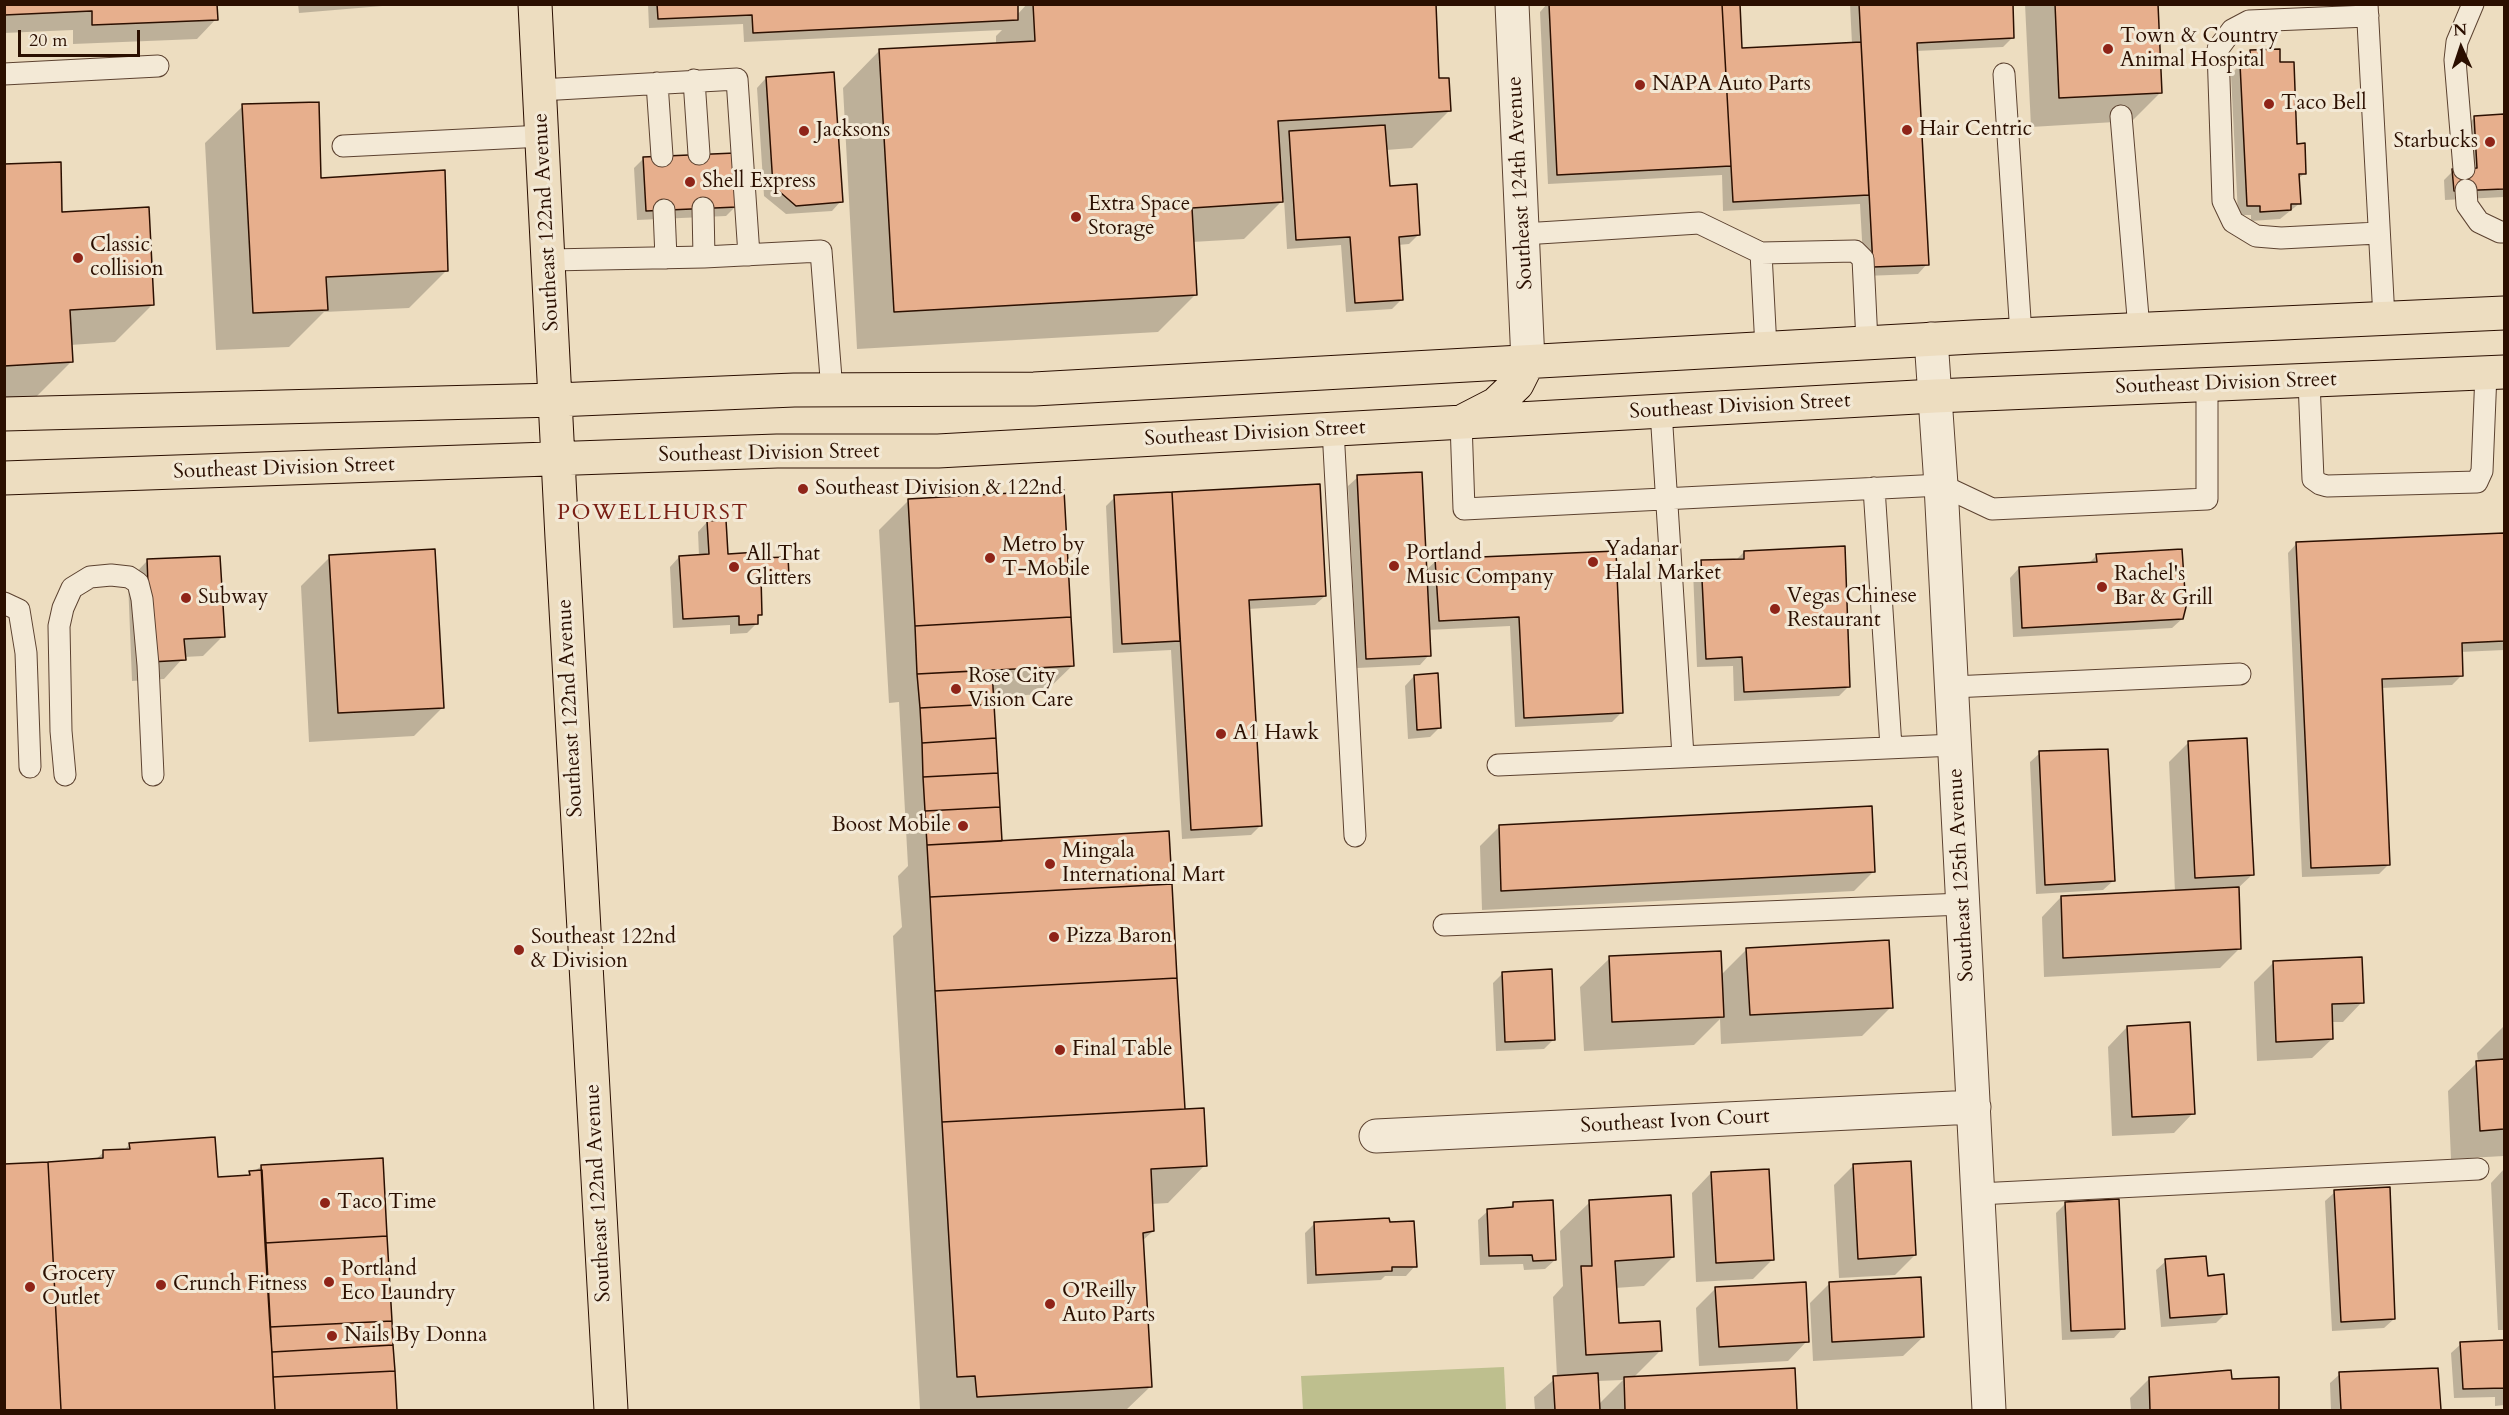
<!DOCTYPE html>
<style>
body{margin:0}
#map{position:relative;width:2509px;height:1415px;overflow:hidden;background:#edddc0;font-family:Cardo,serif}
canvas{display:block}
.frame{position:absolute;inset:0;border:6px solid #2b0f00;pointer-events:none}
.north{position:absolute;left:2431px;top:18px;width:60px;height:60px;-webkit-text-stroke:4px #f3e9d6;paint-order:stroke;rotate:357deg;font-size:16px;font-weight:700;line-height:24px;text-align:center;color:#2b0f00}
.north::after{content:'';display:block;margin:auto;width:21px;height:27px;background:#2b0f00;clip-path:polygon(50% 0,100% 100%,50% 72%,0 100%)}
.scale{position:absolute;left:18px;top:30px;width:122px;height:27px;box-sizing:border-box;border:3px solid #2b0f00;border-top:0;padding-left:8px;font-size:18px;line-height:21px;white-space:nowrap;color:#2b0f00;-webkit-text-stroke:4px #f3e9d6;paint-order:stroke}
</style>
<div id="map">
<canvas width="2509" height="1415"></canvas>
<div class="frame"></div>
<div class="north">N</div>
<div class="scale">20 m</div>
</div>
<script>
const c = document.querySelector('canvas').getContext('2d');
c.lineJoin = 'round';
function fill(path, color) {
  c.fillStyle = color;
  c.fill(path, 'evenodd');
}
function shape(rows) {
  const path = new Path2D();
  for (const r of rows) {
    path.moveTo(r[0], r[1]);
    for (let i = 2; i < r.length; i += 2) path.lineTo(r[i], r[i + 1]);
  }
  return path;
}
function trace(path, color, width, dash) {
  c.strokeStyle = color;
  c.lineWidth = width;
  c.lineCap = dash ? 'butt' : 'round';
  c.setLineDash(dash || []);
  c.stroke(path);
}
function label(font, color, halo, rows, align = 'center') {
  c.font = font + ' Cardo,serif';
  c.lineWidth = 6;
  c.setLineDash([]);
  c.textBaseline = 'middle';
  c.strokeStyle = halo;
  c.fillStyle = color;
  for (const [text, x, y, turn = 0] of rows) {
    c.save();
    c.translate(x, y);
    c.rotate((+turn || 0) * Math.PI / 180);
    c.textAlign = isNaN(turn) ? turn : align;
    if (halo) c.strokeText(text, 0, 0);
    c.fillText(text, 0, 0);
    c.restore();
  }
}
const green = shape([
 [1504,1367,1506,1410,1303,1410,1301,1376]
]);
const shadow = shape([
 [4,4,216,19,197,39,73,44,73,30,4,33],
 [298,4,406,4,299,13],
 [648,4,1016,4,1017,15,1027,4,1434,4,1438,80,1449,111,1412,148,1386,150,1388,188,1419,234,1409,244,1398,245,1402,299,1392,309,1346,312,1341,245,1287,249,1284,199,1244,239,1192,242,1195,295,1158,332,857,349,843,88,880,50,996,44,996,36,1002,30,744,42,743,24,649,28],
 [1547,4,1739,4,1741,50,1852,44,1850,4,2011,4,2013,37,2003,47,1916,51,1927,264,1918,274,1864,276,1860,204,1723,211,1722,175,1548,184,1540,12],
 [2025,4,2157,4,2161,92,2132,121,2031,127],
 [2250,52,2278,64,2296,145,2305,173,2298,179,2300,203,2280,219,2251,221,2251,215,2238,215,2231,75],
 [766,78,841,201,832,211,786,214,764,196,757,88],
 [243,106,320,179,447,270,409,308,324,312,289,347,216,350,205,143],
 [2504,116,2504,197,2445,200,2444,180,2453,171,2465,127,2475,117],
 [644,158,736,206,726,216,637,220,634,168],
 [4,166,60,213,152,305,115,342,70,345,71,362,34,399,4,401],
 [1358,477,1425,571,1436,561,1615,553,1622,712,1612,722,1515,727,1510,626,1428,630,1429,655,1420,665,1357,668,1348,486],
 [1318,486,1325,596,1315,605,1248,609,1260,826,1251,835,1182,839,1171,650,1113,653,1106,506,1115,497],
 [908,501,1073,665,1043,694,992,697,997,843,1168,833,1183,1110,1205,1165,1168,1203,1152,1204,1153,1231,1142,1241,1150,1387,1126,1410,920,1410,893,936,902,927,898,876,908,866,899,702,889,703,879,530],
 [707,522,727,555,757,560,787,575,778,585,759,586,761,614,756,619,757,623,747,633,730,634,730,625,673,628,670,567,679,557,699,556,698,532],
 [2504,534,2504,650,2460,652,2461,676,2452,685,2381,688,2389,864,2379,874,2302,877,2288,553,2297,543],
 [1744,552,1848,687,1839,696,1734,701,1733,666,1697,667,1693,571,1702,562,1736,560],
 [2097,555,2182,619,2172,628,2013,637,2010,578,2019,568,2088,564],
 [330,557,443,707,414,736,309,742,301,586],
 [147,561,223,636,203,656,184,657,164,679,132,681,128,581],
 [1414,676,1439,728,1430,737,1408,739,1405,686],
 [2188,743,2253,874,2237,889,2240,948,2220,968,2044,977,2042,917,2061,897,2175,892,2169,762],
 [2040,753,2113,881,2103,890,2036,894,2030,762],
 [1499,827,1873,872,1854,891,1482,910,1480,846],
 [1747,949,1891,1007,1862,1036,1721,1044,1720,1019,1694,1045,1584,1051,1580,987,1610,958,1721,975],
 [2274,962,2362,1002,2343,1022,2331,1022,2332,1039,2312,1058,2257,1061,2254,982],
 [1503,973,1554,1039,1544,1049,1496,1051,1493,983],
 [2504,1026,2504,1156,2451,1159,2448,1091,2478,1062,2477,1053],
 [2127,1027,2193,1113,2174,1133,2112,1136,2108,1047],
 [130,1144,216,1179,245,1177,262,1166,382,1160,395,1410,4,1410,4,1165,95,1160,104,1152,123,1151],
 [1853,1166,1915,1255,1895,1275,1839,1278,1834,1185],
 [2504,1169,2504,1330,2498,1330,2491,1183],
 [1711,1173,1772,1260,1753,1279,1696,1282,1692,1193],
 [2335,1192,2394,1319,2384,1328,2332,1331,2325,1201],
 [1590,1202,1673,1257,1644,1286,1615,1288,1617,1325,1660,1351,1633,1378,1794,1369,1796,1410,1535,1410,1534,1397,1557,1377,1553,1297,1563,1286,1560,1231],
 [1623,1380,1598,1405,1597,1381],
 [2066,1203,2123,1328,2114,1338,2062,1340,2056,1213],
 [1513,1204,1555,1260,1545,1269,1524,1270,1523,1264,1480,1265,1478,1220,1488,1211,1508,1209],
 [1315,1223,1415,1266,1406,1276,1385,1276,1381,1280,1307,1284,1305,1233],
 [2166,1261,2206,1278,2226,1313,2216,1323,2161,1327,2156,1270],
 [1829,1284,1923,1337,1903,1356,1813,1361,1810,1303],
 [1716,1288,1807,1341,1788,1361,1699,1366,1696,1308],
 [2504,1342,2504,1405,2495,1406,2495,1397,2454,1398,2451,1353,2461,1344],
 [2437,1369,2439,1410,2331,1410,2330,1383,2340,1374],
 [2150,1378,2277,1379,2278,1410,2131,1410,2130,1398]
]);
const building = shape([
 [4,4,217,4,218,20,92,25,92,11,4,15,4,4],
 [657,4,1018,4,1018,20,753,33,752,15,658,19,657,4],
 [1033,4,1436,4,1439,78,1449,78,1451,111,1278,121,1283,202,1192,208,1197,295,894,312,879,49,1035,41,1033,4],
 [1549,4,1722,4,1731,166,1557,175,1549,4],
 [1722,4,1740,4,1742,48,1861,42,1869,195,1733,202,1722,4],
 [1859,4,2013,4,2014,38,1917,43,1929,265,1873,267,1859,4],
 [2055,4,2158,4,2162,93,2059,98,2055,4],
 [2280,49,2280,62,2294,62,2297,144,2305,143,2306,174,2299,174,2301,204,2291,204,2291,210,2260,212,2260,206,2247,206,2240,64,2251,65,2250,50,2280,49],
 [834,72,843,202,796,206,773,186,766,77,834,72],
 [319,102,321,178,445,170,448,271,326,277,328,310,253,313,242,104,319,102],
 [2504,114,2504,189,2454,191,2452,169,2477,168,2474,116,2504,114],
 [1385,125,1390,186,1417,184,1420,235,1399,237,1403,300,1355,303,1350,237,1296,240,1289,131,1385,125],
 [735,153,737,207,646,211,643,157,735,153],
 [61,162,62,212,149,207,154,305,70,310,73,362,4,366,4,164,61,162],
 [1422,472,1431,656,1366,659,1357,475,1422,472],
 [1320,484,1326,596,1249,600,1262,826,1191,830,1172,492,1320,484],
 [1064,490,1071,617,915,626,908,499,1064,490],
 [1172,492,1180,641,1122,644,1114,495,1172,492],
 [726,520,728,554,758,552,758,558,788,557,789,576,761,577,762,615,758,615,758,624,739,625,739,616,683,619,679,556,709,554,707,521,726,520],
 [2504,533,2504,641,2462,643,2463,676,2382,679,2390,865,2311,868,2296,542,2504,533],
 [1845,546,1850,687,1744,692,1742,657,1706,659,1701,560,1744,559,1744,551,1845,546],
 [435,549,444,708,338,713,329,555,435,549],
 [2182,549,2186,607,2183,619,2022,628,2019,567,2097,562,2096,554,2182,549],
 [1616,551,1623,713,1524,718,1519,617,1439,621,1435,559,1616,551],
 [220,556,225,637,184,639,186,660,151,662,147,559,220,556],
 [1071,617,1074,666,917,674,915,626,1071,617],
 [992,670,994,704,920,708,917,674,992,670],
 [1438,673,1441,728,1417,730,1414,675,1438,673],
 [994,704,996,738,922,743,920,708,994,704],
 [996,738,998,773,923,777,922,743,996,738],
 [2247,738,2254,875,2195,878,2188,741,2247,738],
 [2108,749,2115,881,2045,885,2039,751,2108,749],
 [998,773,1000,807,925,811,923,777,998,773],
 [1872,806,1875,872,1501,891,1499,825,1872,806],
 [1000,807,1002,841,927,845,925,811,1000,807],
 [1169,831,1172,884,930,897,927,845,1169,831],
 [1172,884,1177,978,935,991,930,897,1172,884],
 [2239,887,2241,949,2063,958,2061,896,2239,887],
 [1889,940,1893,1008,1750,1015,1746,948,1889,940],
 [1721,951,1724,1017,1612,1022,1609,956,1721,951],
 [2362,957,2364,1003,2332,1004,2333,1039,2276,1042,2273,961,2362,957],
 [1552,969,1555,1040,1505,1042,1502,972,1552,969],
 [1177,978,1185,1109,942,1122,935,991,1177,978],
 [2190,1022,2195,1114,2132,1117,2127,1026,2190,1022],
 [2504,1059,2504,1129,2480,1131,2476,1061,2504,1059],
 [1204,1108,1207,1166,1151,1169,1154,1231,1143,1233,1152,1387,977,1397,975,1376,957,1377,942,1122,1204,1108],
 [215,1137,218,1177,250,1175,249,1171,262,1170,275,1410,61,1410,48,1162,103,1158,103,1150,130,1149,129,1143,215,1137],
 [383,1158,387,1236,265,1243,261,1165,383,1158],
 [1911,1161,1916,1255,1858,1259,1853,1164,1911,1161],
 [48,1162,61,1410,4,1410,4,1164,48,1162],
 [1769,1169,1774,1260,1716,1263,1711,1172,1769,1169],
 [2390,1187,2395,1319,2341,1322,2334,1190,2390,1187],
 [1671,1195,1674,1257,1615,1261,1619,1323,1660,1321,1662,1351,1586,1355,1581,1266,1592,1266,1589,1200,1671,1195],
 [2119,1199,2125,1329,2071,1331,2065,1202,2119,1199],
 [1553,1200,1556,1260,1533,1261,1532,1255,1489,1256,1487,1209,1513,1207,1513,1202,1553,1200],
 [1389,1218,1390,1222,1414,1221,1417,1267,1392,1267,1392,1271,1316,1275,1314,1222,1389,1218],
 [387,1236,392,1321,270,1327,265,1243,387,1236],
 [2206,1256,2208,1276,2224,1274,2227,1314,2170,1318,2165,1259,2206,1256],
 [1921,1277,1924,1337,1832,1342,1829,1282,1921,1277],
 [1806,1282,1809,1342,1719,1347,1715,1287,1806,1282],
 [392,1321,393,1345,272,1352,270,1327,392,1321],
 [2504,1340,2504,1397,2504,1388,2463,1389,2460,1342,2504,1340],
 [393,1345,395,1371,273,1377,272,1352,393,1345],
 [1795,1368,1797,1410,1625,1410,1624,1377,1795,1368],
 [2438,1368,2441,1410,2341,1410,2339,1372,2438,1368],
 [2231,1370,2232,1379,2279,1377,2279,1410,2150,1410,2149,1377,2231,1370],
 [395,1371,397,1410,275,1410,273,1377,395,1371],
 [1598,1373,1600,1410,1555,1410,1553,1376,1598,1373]
]);
const service = shape([
 [2367,4,2384,318],
 [2368,16,2249,21,2232,30,2218,49,2223,201,2233,222,2256,236,2281,238,2378,233],
 [4,74,158,66],
 [2004,74,2021,335],
 [694,80,699,154],
 [657,83,662,156],
 [540,90,737,79,749,255],
 [2121,116,2139,329],
 [343,146,543,136],
 [2464,169,2455,60,2457,42,2473,4],
 [2466,190,2467,205,2479,222,2500,232,2504,232],
 [703,208,704,257],
 [664,210,666,258],
 [1523,234,1699,223,1761,253,1855,251,1863,259,1867,342],
 [1761,253,1766,348],
 [549,260,704,257,821,251,832,391],
 [2309,381,2313,479,2320,484,2327,486,2477,482,2482,471,2486,373],
 [1661,411,1683,756],
 [1461,422,1464,509,1941,485,1992,509,2207,499,2207,385],
 [1333,429,1355,836],
 [1874,488,1891,747],
 [4,603,19,610,26,653,30,767],
 [1952,687,2240,674],
 [1498,765,1955,745],
 [65,775,61,731,59,626,63,608,72,588,90,577,111,575,129,577,138,583,142,599,148,665,153,775],
 [1444,925,1963,904],
 [1978,1194,2478,1169]
]);
const minor = shape([
 [1512,4,1528,362],
 [1931,339,1941,485,1989,1410],
 [1376,1136,1974,1107]
]);
const primary = shape([
 [535,4,562,538,611,1410],
 [4,414,556,400,794,390,1034,389,1973,337,2504,313],
 [1465,420,1496,404,1517,384,1528,362],
 [4,478,777,451,938,451,1935,396,2504,372]
]);
const markers = [
 [2108,49,6,"#8f2418"],
 [1640,85,6,"#8f2418"],
 [2269,104,6,"#8f2418"],
 [1907,130,6,"#8f2418"],
 [804,131,6,"#8f2418"],
 [2490,142,6,"#8f2418"],
 [690,182,6,"#8f2418"],
 [1076,217,6,"#8f2418"],
 [78,258,6,"#8f2418"],
 [803,489,6,"#8f2418"],
 [990,558,6,"#8f2418"],
 [1593,562,6,"#8f2418"],
 [1394,566,6,"#8f2418"],
 [734,567,6,"#8f2418"],
 [2102,587,6,"#8f2418"],
 [186,598,6,"#8f2418"],
 [1775,609,6,"#8f2418"],
 [956,689,6,"#8f2418"],
 [1221,734,6,"#8f2418"],
 [963,826,6,"#8f2418"],
 [1050,864,6,"#8f2418"],
 [1054,937,6,"#8f2418"],
 [519,950,6,"#8f2418"],
 [1060,1050,6,"#8f2418"],
 [325,1203,6,"#8f2418"],
 [329,1282,6,"#8f2418"],
 [161,1285,6,"#8f2418"],
 [30,1287,6,"#8f2418"],
 [1050,1304,6,"#8f2418"],
 [332,1336,6,"#8f2418"]
];
const poiNames = [
 ["Town & Country",2120,37],
 ["Animal Hospital",2120,61],
 ["NAPA Auto Parts",1652,85],
 ["Taco Bell",2281,104],
 ["Hair Centric",1919,130],
 ["Jacksons",816,131],
 ["Starbucks",2478,142,"right"],
 ["Shell Express",702,182],
 ["Extra Space",1088,205],
 ["Storage",1088,229],
 ["Classic",90,246],
 ["collision",90,270],
 ["Southeast Division & 122nd",815,489],
 ["Metro by",1002,546],
 ["T-Mobile",1002,570],
 ["Yadanar",1605,550],
 ["Halal Market",1605,574],
 ["Portland",1406,554],
 ["Music Company",1406,578],
 ["All That",746,555],
 ["Glitters",746,579],
 ["Rachel's",2114,575],
 ["Bar & Grill",2114,599],
 ["Vegas Chinese",1787,597],
 ["Restaurant",1787,621],
 ["Subway",198,598],
 ["Rose City",968,677],
 ["Vision Care",968,701],
 ["A1 Hawk",1233,734],
 ["Boost Mobile",951,826,"right"],
 ["Mingala",1062,852],
 ["International Mart",1062,876],
 ["Pizza Baron",1066,937],
 ["Southeast 122nd",531,938],
 ["& Division",531,962],
 ["Final Table",1072,1050],
 ["Taco Time",337,1203],
 ["Portland",341,1270],
 ["Eco Laundry",341,1294],
 ["Grocery",42,1275],
 ["Outlet",42,1299],
 ["Crunch Fitness",173,1285],
 ["O'Reilly",1062,1292],
 ["Auto Parts",1062,1316],
 ["Nails By Donna",344,1336]
];
const streetNames = [
 ["Southeast 124th Avenue",1521,183,-93],
 ["Southeast 122nd Avenue",547,222,-93],
 ["Southeast Division Street",2226,384,-2],
 ["Southeast Division Street",1740,407,-3],
 ["Southeast Division Street",1255,434,-3],
 ["Southeast Division Street",769,454,-1],
 ["Southeast Division Street",284,469,-2],
 ["Southeast 122nd Avenue",571,708,-93],
 ["Southeast 125th Avenue",1962,875,-93],
 ["Southeast Ivon Court",1675,1122,-3],
 ["Southeast 122nd Avenue",599,1193,-93]
];
const neighbourhoodNames = [
 ["POWELLHURST",653,514]
];
fill(green, '#bebf8e');
fill(shadow, '#0003');
fill(building, '#e7af8d');
trace(building, '#2b0f00', 1.5);
trace(service, '#5c4230', 23);
trace(minor, '#5c4230', 35);
trace(primary, '#2b0f00', 35);
trace(service, '#f3e9d6', 21);
trace(minor, '#f3e9d6', 33);
trace(primary, '#edddc0', 33);
for (const [x, y, r, color] of markers) {
  const dot = new Path2D();
  dot.arc(x, y, r, 0, 2 * Math.PI);
  c.fillStyle = color;
  c.fill(dot);
  trace(dot, '#f3e9d6', 2);
}
label('21px', '#2b0f00', '#f3e9d6', poiNames, 'left');
label('21px', '#2b0f00', '#f3e9d6', streetNames);
c.letterSpacing = '1.5px';
label('22px', '#7a1f14', '#f3e9d6', neighbourhoodNames);
c.letterSpacing = '0px';
</script>
